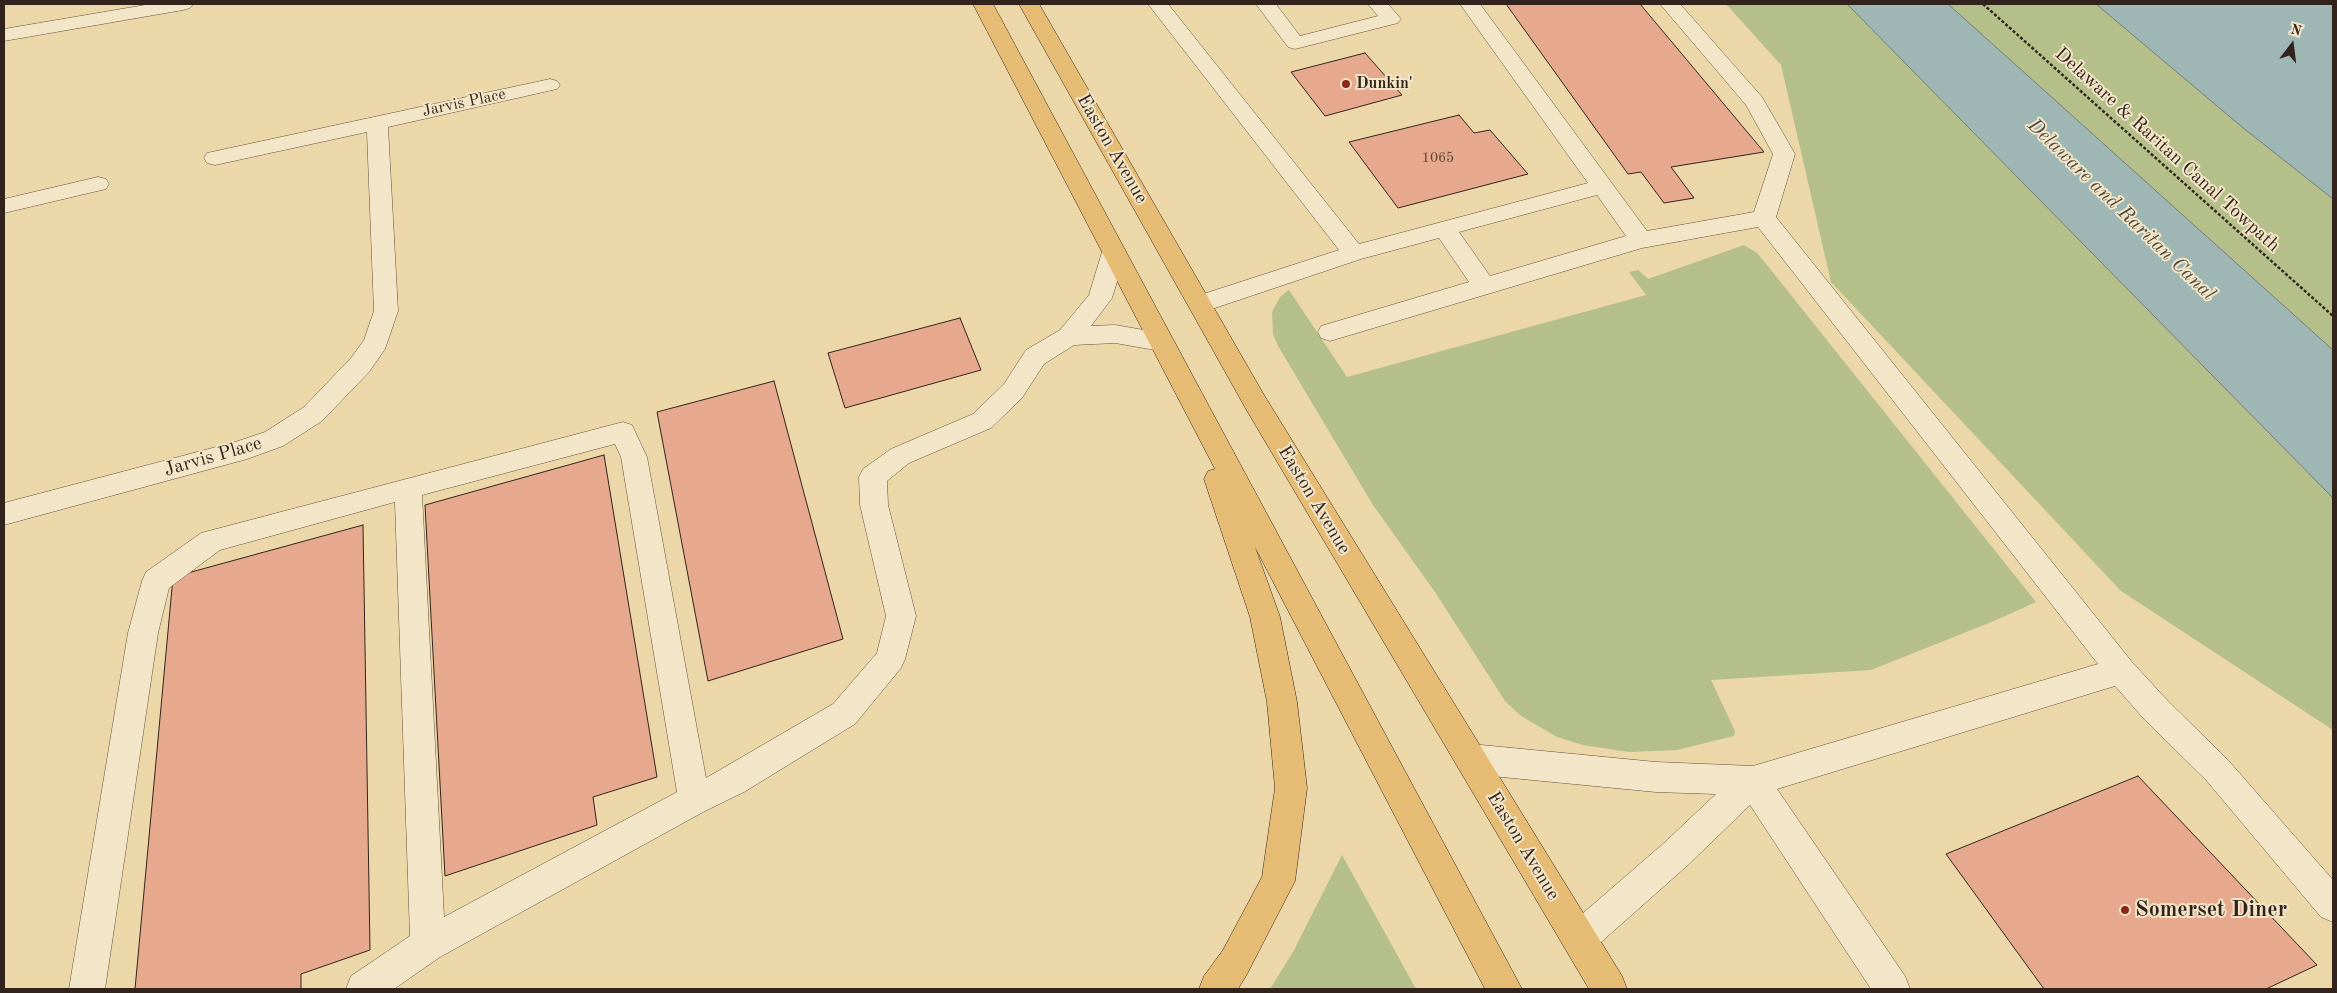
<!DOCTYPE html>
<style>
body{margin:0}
#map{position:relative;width:2337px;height:993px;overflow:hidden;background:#ecd7a9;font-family:"Old Standard TT",serif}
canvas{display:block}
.frame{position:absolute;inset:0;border:5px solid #32241c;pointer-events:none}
.north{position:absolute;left:2267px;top:20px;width:50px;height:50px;-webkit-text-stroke:4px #f3e5c7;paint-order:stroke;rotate:15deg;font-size:14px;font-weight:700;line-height:20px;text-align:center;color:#32241c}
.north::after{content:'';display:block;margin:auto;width:18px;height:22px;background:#32241c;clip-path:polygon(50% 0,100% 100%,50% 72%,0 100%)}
</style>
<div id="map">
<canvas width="2337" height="993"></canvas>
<div class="frame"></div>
<div class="north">N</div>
</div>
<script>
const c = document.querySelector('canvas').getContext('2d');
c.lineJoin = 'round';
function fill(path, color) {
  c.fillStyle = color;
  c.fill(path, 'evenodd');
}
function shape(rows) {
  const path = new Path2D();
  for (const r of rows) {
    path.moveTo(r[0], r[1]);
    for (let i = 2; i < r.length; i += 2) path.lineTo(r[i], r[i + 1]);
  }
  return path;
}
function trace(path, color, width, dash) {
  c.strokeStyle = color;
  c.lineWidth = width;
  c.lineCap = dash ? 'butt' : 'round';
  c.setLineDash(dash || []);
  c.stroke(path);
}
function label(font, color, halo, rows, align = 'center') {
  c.font = font + ' "Old Standard TT",serif';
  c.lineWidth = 4;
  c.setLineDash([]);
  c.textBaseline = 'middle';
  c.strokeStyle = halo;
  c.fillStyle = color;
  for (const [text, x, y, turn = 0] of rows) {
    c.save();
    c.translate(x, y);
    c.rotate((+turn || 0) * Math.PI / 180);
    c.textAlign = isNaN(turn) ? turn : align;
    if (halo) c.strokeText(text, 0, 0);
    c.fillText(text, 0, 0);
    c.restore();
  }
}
const green = shape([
 [1726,4,1847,4,2333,498,2333,730,2121,591,1831,282,1781,65],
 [1948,4,2096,4,2242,127,2333,199,2333,350],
 [1744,245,1757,253,1767,265,2036,602,1994,621,1871,670,1711,680,1735,731,1734,736,1677,750,1629,752,1583,745,1557,737,1521,716,1505,701,1435,592,1373,505,1278,346,1273,334,1272,312,1280,297,1289,290,1347,377,1646,295,1629,272,1638,270,1648,279],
 [1342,855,1416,989,1270,989,1293,952]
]);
const water = shape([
 [1847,4,1948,4,2333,350,2333,498,1847,4],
 [2096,4,2333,4,2333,199,2242,127,2096,4]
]);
const building = shape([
 [1506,4,1640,4,1764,152,1671,167,1694,198,1664,203,1641,172,1628,174,1506,4],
 [1365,53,1402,95,1325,116,1291,72,1365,53],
 [1459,115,1474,133,1490,130,1528,174,1398,208,1349,142,1459,115],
 [960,318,981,370,845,408,828,353,960,318],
 [774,381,843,639,708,681,657,412,774,381],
 [604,455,657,777,593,797,597,825,445,876,425,505,604,455],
 [363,525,370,950,301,974,301,989,135,989,173,577,363,525],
 [2138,776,2317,965,2266,989,2044,989,1946,854,2138,776]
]);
const path = shape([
 [1983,4,2333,316]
]);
const service = shape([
 [151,4,193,4,190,8,183,10,4,41,4,29,151,4],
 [1148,4,1168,4,1359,244,1588,183,1460,4,1480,4,1647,231,1754,212,1773,154,1746,105,1660,4,1680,4,1762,97,1795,154,1776,217,2132,662,2167,700,2228,760,2333,880,2333,922,2321,917,2206,780,2145,720,2115,686,1777,789,1905,976,1910,989,1871,989,1750,805,1688,865,1591,951,1579,956,1567,951,1562,939,1567,927,1664,843,1716,794,1656,792,1471,774,1460,769,1455,759,1460,749,1471,744,1656,762,1753,766,2098,664,1758,227,1642,248,1330,341,1321,338,1318,332,1321,326,1469,282,1439,238,1361,259,1200,313,1191,310,1188,304,1191,298,1339,250,1148,4],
 [1597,195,1626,236,1490,276,1459,232,1597,195],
 [1256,4,1276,4,1300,36,1378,16,1368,4,1388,4,1401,19,1398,23,1295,49,1288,47,1256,4],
 [1114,244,1122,246,1126,252,1112,298,1091,326,1115,325,1161,333,1170,336,1173,342,1170,348,1161,351,1115,343,1074,345,1044,364,1022,398,991,428,909,463,887,481,888,505,916,616,905,659,901,668,855,724,744,792,705,811,440,957,394,989,346,989,351,976,410,936,395,502,220,550,169,588,158,633,105,989,69,989,128,633,142,581,146,572,201,533,623,422,632,425,647,457,706,778,833,704,877,653,886,616,860,505,859,477,863,469,891,449,973,414,1004,384,1026,350,1060,330,1089,295,1102,252,1106,246,1114,244],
 [615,444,621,457,677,792,444,917,422,495,615,444]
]);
const minor = shape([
 [550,79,557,81,560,85,557,89,388,127,398,311,385,349,369,372,322,421,283,446,247,459,4,525,4,503,235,442,265,432,304,407,351,358,364,340,374,311,367,132,215,165,207,163,204,158,207,153,550,79],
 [98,177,106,179,109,184,106,189,4,213,4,199,98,177]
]);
const primary = shape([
 [973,4,993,4,1522,989,1485,989,1255,547,1280,617,1297,702,1307,788,1295,881,1247,974,1238,989,1199,989,1204,976,1223,950,1262,877,1275,788,1267,702,1250,617,1204,479,1208,471,1215,469,973,4],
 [1019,4,1039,4,1264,395,1622,976,1627,989,1589,989,1246,409,1019,4]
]);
const markers = [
 [1346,84,5,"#8f2418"],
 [2125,910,5,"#8f2418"]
];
const farNumbernames = [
 ["1065",1438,158]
];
const farPoinames = [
 ["Dunkin'",1356,84]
];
const farStreetnames = [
 ["Jarvis Place",464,103,-12]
];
const streetNames = [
 ["Easton Avenue",1112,149,60],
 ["Delaware & Raritan Canal Towpath",2167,150,42],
 ["Jarvis Place",213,457,-16],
 ["Easton Avenue",1314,500,59],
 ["Easton Avenue",1523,846,59]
];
const waterNames = [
 ["Delaware and Raritan Canal",2121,210,44]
];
const nearPoinames = [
 ["Somerset Diner",2135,910]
];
fill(green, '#b5bf8a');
fill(water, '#9eb7b4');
trace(water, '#737c77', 1);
fill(building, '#e6a98e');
trace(building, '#32241c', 1);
trace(service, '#60513f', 1);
trace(minor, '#60513f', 1);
trace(primary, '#32241c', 1);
trace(path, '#32241c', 2.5, [3, 2]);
fill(service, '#f3e5c7');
fill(minor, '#f3e5c7');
fill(primary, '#e6bc74');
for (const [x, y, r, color] of markers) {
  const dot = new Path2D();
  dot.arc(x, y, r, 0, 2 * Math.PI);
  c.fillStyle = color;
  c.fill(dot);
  trace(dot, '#f3e5c7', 2);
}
label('14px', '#5f4538', null, farNumbernames);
label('bold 16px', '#32241c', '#f3e5c7', farPoinames, 'left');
label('16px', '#32241c', '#f3e5c7', farStreetnames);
label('19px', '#32241c', '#f3e5c7', streetNames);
label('italic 20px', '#4d4942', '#f3e5c7', waterNames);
label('bold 22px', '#32241c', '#f3e5c7', nearPoinames, 'left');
</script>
